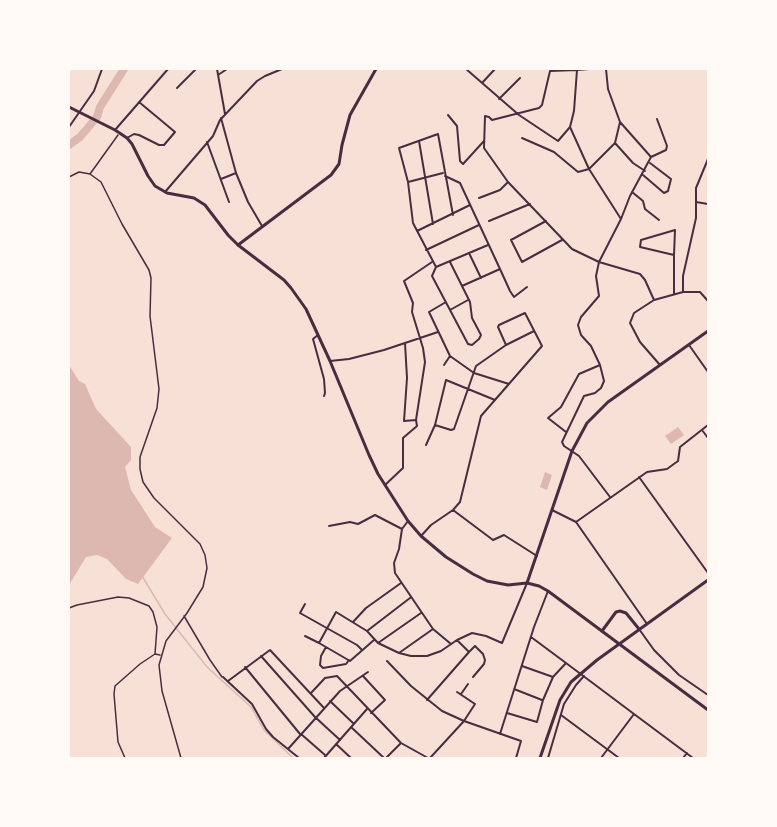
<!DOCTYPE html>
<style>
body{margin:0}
#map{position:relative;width:777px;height:827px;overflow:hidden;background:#f7e1d7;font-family:Karla,sans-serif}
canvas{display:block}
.frame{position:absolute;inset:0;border:70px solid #fffaf5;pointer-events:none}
</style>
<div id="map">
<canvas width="777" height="827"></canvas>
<div class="frame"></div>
</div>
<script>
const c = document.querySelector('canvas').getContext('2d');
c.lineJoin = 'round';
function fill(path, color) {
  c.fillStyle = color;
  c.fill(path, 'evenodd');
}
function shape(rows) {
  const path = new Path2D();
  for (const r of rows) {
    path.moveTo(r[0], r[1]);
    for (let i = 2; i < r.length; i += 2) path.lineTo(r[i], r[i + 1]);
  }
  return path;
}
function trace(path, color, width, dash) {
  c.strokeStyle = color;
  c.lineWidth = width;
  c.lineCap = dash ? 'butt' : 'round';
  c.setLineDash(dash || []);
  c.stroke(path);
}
const water = shape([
 [69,365,79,381,85,384,96,409,131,447,131,460,125,467,131,490,155,527,172,538,138,584,126,579,107,559,97,555,86,557,69,585],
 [678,427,684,435,671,444,665,436],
 [545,472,552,475,547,490,540,487]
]);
const stream = shape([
 [142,576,165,614,207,667,251,707,264,730,293,758]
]);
const river = shape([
 [69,145,80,137,97,117,100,107,124,69]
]);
const pedestrian = shape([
 [90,174,118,135],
 [69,177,79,172,90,174,101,182,122,224,149,270,151,278,150,316,159,389,157,408,140,457,140,469,143,482,154,498,200,544,205,555,207,568,203,587,187,613,166,641,159,665,162,691,181,758],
 [69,608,77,605,118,597,129,598,149,606,153,612,157,627,155,654],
 [184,616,210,660,222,677],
 [125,758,118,742,114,694,115,686,140,664,155,654,160,655]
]);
const minor = shape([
 [217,69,225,114],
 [466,69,519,115,558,141,570,127,574,111,577,70,589,69],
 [606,69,608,89,620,122,651,157],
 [577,70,550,71,542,105,539,108,492,120,489,117,485,116,484,148,508,182,572,249,599,262,640,274,645,280,654,300],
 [218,75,227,69],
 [482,83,495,69],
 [177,88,196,69],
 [499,99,520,78],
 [448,115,457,126,460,161,463,164,484,141],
 [221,118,236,173,248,202,262,226],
 [69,127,94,91,102,69],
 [570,127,589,169,621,219,599,262,596,276,599,296,581,317,578,325,581,335,591,346,600,365,604,381,601,388,595,393,584,396,562,442,564,446,579,456,610,497],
 [115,130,168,69],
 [127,138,134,134,139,135,159,145,164,145,175,132,139,102],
 [522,138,554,152,578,172,589,169,615,143,620,122],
 [419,141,433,224],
 [207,142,229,202],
 [615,143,633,163,645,171],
 [643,175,664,193,668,191,671,179,650,163],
 [445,176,460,183,500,269,462,286],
 [221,179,236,173],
 [408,182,443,173],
 [165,192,213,136,220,120,257,81,265,76,282,69],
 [632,192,643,201,645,209,659,220],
 [479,198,500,190,508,182],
 [696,202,708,204],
 [621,219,630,196,651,157,666,150,667,146,657,119],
 [489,221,530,204],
 [546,221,511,240,522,262,562,240],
 [417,231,470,205],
 [426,250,479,225],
 [469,253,481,278],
 [450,262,470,302,472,318,481,335,479,339,472,345,468,344,432,276,436,267,488,245],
 [436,267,413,223,408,182,399,148,438,134,453,215],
 [500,269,510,291,514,297,527,287],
 [683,292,683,276,696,218,696,188,708,159],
 [674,294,674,255,675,230,641,240,640,247,674,255],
 [446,302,429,312,450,356,474,373,509,384],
 [450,310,468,300],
 [318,335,313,339,324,379,325,393,324,396],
 [405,343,407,378,404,421,416,420,425,362,423,348,412,312,413,303,404,281,432,262],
 [689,345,708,372],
 [330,361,349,359,384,350,438,332],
 [444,365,450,356],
 [660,365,640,342,630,323,634,313,654,300,683,292,700,292,708,301],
 [435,425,451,430,454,429,476,366,506,345,534,331],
 [702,430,708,438],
 [566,432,548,418,561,407,579,374,600,365],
 [426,445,435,425,446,380,495,400],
 [639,477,708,573],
 [385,485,403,468,403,438,417,426,416,420],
 [453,510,493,540,504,535,537,556],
 [552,510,576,522],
 [408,521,402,529,399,549,394,563,395,573,433,629,451,644],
 [329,526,350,522,358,524,375,515,402,529],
 [421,536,431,525,453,510,460,502,481,416,542,346,525,313,499,325,498,327,506,345],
 [305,604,300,613,357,645,362,650],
 [353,622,366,608,401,583],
 [647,624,576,522,647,472,667,469,678,461,680,447,708,425],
 [639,629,654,650,679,675,708,695],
 [367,631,410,598],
 [305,636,319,643],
 [374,640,350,661,319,643,336,612,367,631,378,643,399,653,411,656,427,656,441,651,457,640,472,633,486,636,502,643,527,583],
 [378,643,421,613],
 [326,647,321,656,320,665,323,668,346,664,349,660],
 [469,652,475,646,483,654,485,660,484,664,473,677],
 [399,653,433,629],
 [261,656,315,717,340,740],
 [387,661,411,686,442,711,464,721,521,741,516,758],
 [566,663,634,714],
 [522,666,553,677],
 [245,667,300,734],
 [363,676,385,700,371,713],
 [223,677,252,704,266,729,273,737,299,758],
 [228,681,270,650,324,708],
 [514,689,542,700],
 [311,693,325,678,337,676,401,743,428,758],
 [461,694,468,684],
 [427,700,469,652,457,640],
 [330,701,354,724],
 [507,713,537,722,543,700,553,677,566,663,531,637],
 [561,715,619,758],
 [351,727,384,758],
 [301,734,325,755],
 [500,734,534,627,548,591],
 [336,744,351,758],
 [288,749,340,691,368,672],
 [324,758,367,709],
 [386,758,401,743],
 [430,758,464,721,475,704,457,692],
 [548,758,564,704,576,685,584,676],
 [601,758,634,714,693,758],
 [683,758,687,753]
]);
const tertiary = shape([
 [238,245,331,175,339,164,342,145,350,115,376,69],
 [527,583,572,451,587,423,608,402,708,331],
 [602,631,616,612,620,611,626,613,639,629],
 [540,758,560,700,571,682,597,660,708,580]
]);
const secondary = shape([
 [69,107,115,130,127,138,132,144,148,176,155,186,167,193,194,198,205,205,228,235,238,245,284,280,291,288,306,309,330,361,369,455,378,474,408,521,421,536,446,557,473,574,487,581,508,585,527,583,539,586,548,591,708,710]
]);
fill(water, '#dcb8b0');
trace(stream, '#dcb8b0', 1.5);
trace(river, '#dcb8b0', 8);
trace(pedestrian, '#4a2c40', 1.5);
trace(minor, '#4a2c40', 2);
trace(tertiary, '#4a2c40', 3);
trace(secondary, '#4a2c40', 3);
</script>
